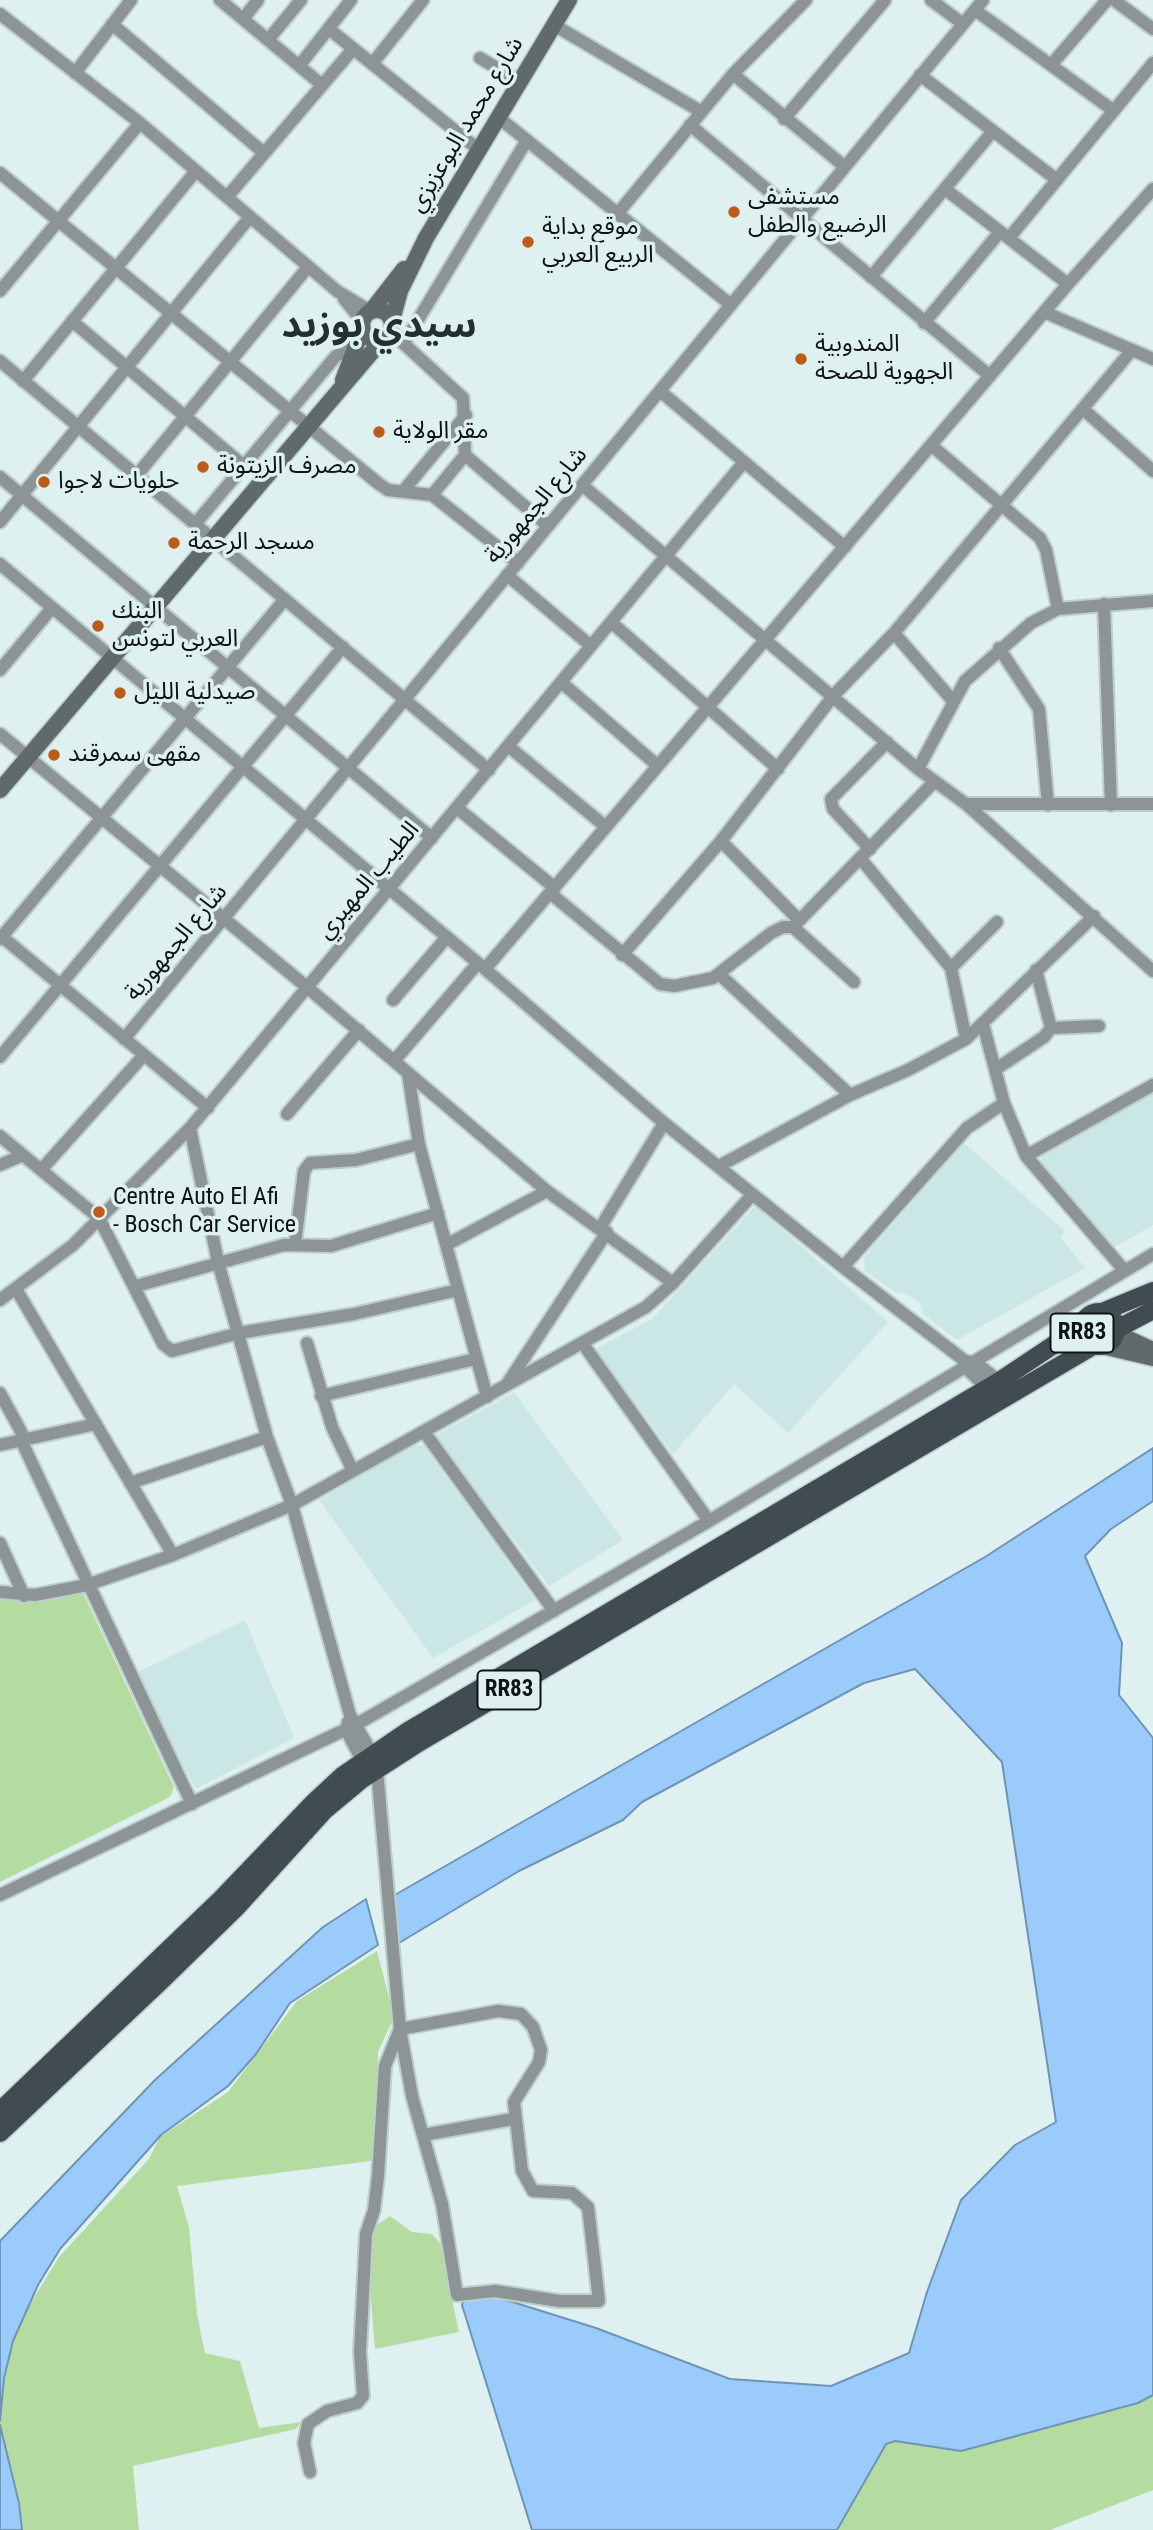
<!DOCTYPE html>
<meta charset="utf-8">
<style>
body{margin:0}
canvas{display:block;background:#def1f0}
</style>
<canvas width="1153" height="2530"></canvas>
<script>
const c = document.querySelector('canvas').getContext('2d');
c.lineJoin = 'round';
function fill(path, color) {
  c.fillStyle = color;
  c.fill(path, 'evenodd');
}
function shape(rows) {
  const path = new Path2D();
  for (const r of rows) {
    if (r.length === 3) {
      path.moveTo(r[0] + r[2], r[1]);
      path.arc(r[0], r[1], r[2], 0, 2 * Math.PI);
      continue;
    }
    path.moveTo(r[0], r[1]);
    for (let i = 2; i < r.length; i += 2) path.lineTo(r[i], r[i + 1]);
  }
  return path;
}
function trace(path, color, width, dash) {
  c.strokeStyle = color;
  c.lineWidth = width;
  c.lineCap = dash ? 'butt' : 'round';
  c.setLineDash(dash || []);
  c.stroke(path);
}
function label(font, color, halo, rows, align = 'center') {
  c.font = font + ' "Roboto Condensed","Noto Sans Arabic",sans-serif';
  c.lineWidth = 7;
  c.setLineDash([]);
  c.textBaseline = 'middle';
  c.strokeStyle = halo;
  c.fillStyle = color;
  for (const [text, x, y, turn = 0] of rows) {
    c.save();
    c.translate(x, y);
    c.rotate((+turn || 0) * Math.PI / 180);
    c.textAlign = isNaN(turn) ? turn : align;
    if (halo) c.strokeText(text, 0, 0);
    c.fillText(text, 0, 0);
    c.restore();
  }
}
const built = shape([
 [1153,1091,1153,1225,1113,1248,1041,1161,1041,1154],
 [964,1143,1065,1231,1061,1237,1085,1268,957,1340,923,1314,920,1303,906,1294,895,1292,865,1271,864,1257],
 [755,1206,888,1322,788,1433,734,1384,673,1454,595,1349,652,1319],
 [514,1392,623,1540,549,1586,435,1436],
 [414,1445,423,1445,535,1600,433,1658,319,1500],
 [245,1620,294,1738,196,1789,134,1674]
]);
const green = shape([
 [83,1593,174,1787,170,1797,0,1882,0,1596,37,1601],
 [377,1951,394,2017,378,2052,378,2160,177,2186,189,2227,197,2314,205,2353,240,2361,259,2428,301,2422,296,2429,133,2466,139,2530,22,2530,19,2503,0,2425,4,2378,13,2341,27,2309,59,2257,149,2159,160,2137,228,2092,297,2001],
 [390,2216,412,2232,432,2234,440,2243,459,2332,375,2349,368,2262,369,2230],
 [1153,2395,1153,2490,1050,2530,837,2530,886,2445,895,2441,962,2451,1138,2403]
]);
const water = shape([
 [1153,1448,1153,1501,1111,1529,1085,1556,1122,1643,1119,1695,1153,1738,1153,2395,1138,2403,961,2451,895,2441,886,2444,837,2530,532,2530,462,2305,464,2298,500,2298,596,2328,730,2379,831,2386,909,2353,927,2292,961,2200,1015,2145,1056,2122,1002,1762,915,1669,864,1683,642,1802,623,1820,519,1871,399,1943,393,1896,985,1557,1153,1448],
 [366,1899,378,1945,290,2003,256,2054,228,2086,161,2135,60,2249,38,2285,13,2341,4,2378,0,2421,0,2241,155,2080,323,1927,366,1899],
 [0,2425,19,2503,22,2530,0,2530,0,2425]
]);
const street = shape([
 [220,0,322,85],
 [931,0,963,24],
 [1114,0,1153,29],
 [975,10,1114,111],
 [0,14,140,123,337,291,370,311],
 [243,19,258,0],
 [112,24,264,153],
 [554,25,700,111],
 [329,29,479,150],
 [268,40,301,0],
 [480,58,520,82],
 [372,64,423,0],
 [1051,65,1107,0],
 [299,66,351,0],
 [75,73,131,0],
 [733,74,845,167],
 [920,75,1057,180],
 [498,117,731,305],
 [784,119,885,0],
 [690,125,990,376],
 [0,173,379,484,388,490,432,495,518,563],
 [945,189,1068,284],
 [227,197,353,49],
 [618,213,733,74,806,0],
 [1009,238,1153,63],
 [871,277,993,131],
 [0,291,140,123],
 [344,299,362,321],
 [1044,312,1153,359],
 [72,321,244,466],
 [924,323,1000,232],
 [391,332,463,398,465,455,548,526],
 [404,343,527,140],
 [0,361,489,770],
 [23,381,196,171],
 [660,391,845,547],
 [1083,409,1153,471],
 [931,445,1040,538,1046,550,1058,609],
 [137,475,308,267],
 [0,477,432,838],
 [582,485,918,769,966,804,1153,971],
 [404,490,466,415],
 [432,495,465,455],
 [0,522,250,217],
 [196,523,336,356,356,346],
 [0,564,478,963,664,1123,843,1267,965,1361,976,1363,1003,1384],
 [507,575,591,646],
 [1104,604,1111,805],
 [611,622,778,769],
 [894,633,953,701],
 [999,648,1039,709,1048,805],
 [0,670,52,608],
 [561,682,658,766],
 [0,734,308,988,547,1191,673,1283],
 [508,746,606,827],
 [918,769,965,681,1031,623,1058,609,1153,601],
 [966,804,1153,804],
 [457,808,555,888],
 [721,841,799,920],
 [870,849,833,809,831,799,887,742],
 [860,858,951,968,966,1039],
 [550,893,660,984,674,986,713,978,771,933,783,927,793,927,934,782],
 [793,927,854,982],
 [0,935,208,1108],
 [0,939,285,599],
 [622,955,721,841,834,695,894,633,1132,350],
 [951,968,997,922],
 [485,969,1068,284,1153,189],
 [720,975,850,1095],
 [393,1000,447,937],
 [983,1024,1004,1103,1026,1156,1153,1085],
 [1051,1028,1099,1026],
 [124,1039,983,0],
 [0,1057,343,647],
 [394,1061,478,963],
 [996,1069,1044,1037,1051,1028,1036,970],
 [408,1073,419,1144,487,1397],
 [287,1114,359,1030],
 [190,1128,218,1262,267,1437,292,1505,350,1715,373,1755,377,1770,400,2029,412,2096,442,2204,457,2295,495,2291,559,2301,599,2301,588,2207,572,2193,533,2191,522,2171,514,2102,539,2062,541,2050,533,2027,521,2014,498,2011,400,2029,385,2066,378,2176,374,2210,366,2234,360,2352,363,2396,357,2403,327,2411,308,2424,304,2443,310,2472],
 [0,1136,99,1218,163,1344,172,1351,239,1333,354,1314,458,1290],
 [1026,1156,1124,1270],
 [0,1165,23,1155],
 [719,1166,850,1095,908,1070,966,1039,1094,916],
 [41,1170,144,1055],
 [600,1228,664,1123],
 [295,1244,304,1171,310,1163,356,1160,419,1144],
 [448,1244,547,1191],
 [843,1267,967,1128,1004,1103],
 [136,1286,284,1245,331,1246,438,1213],
 [16,1289,173,1555],
 [0,1300,73,1245,190,1128,744,462],
 [307,1343,332,1427,353,1471],
 [583,1344,709,1521],
 [965,1361,967,1369,991,1392],
 [507,1384,607,1232],
 [0,1393,25,1439],
 [321,1396,475,1359],
 [425,1433,554,1611],
 [21,1440,192,1804],
 [0,1445,96,1424],
 [130,1483,267,1437],
 [0,1543,24,1596],
 [0,1592,35,1595,87,1585,173,1555,292,1505,646,1307,673,1283,752,1195],
 [348,1722,346,1730,366,1768],
 [0,1895,357,1724,709,1521,1153,1254],
 [423,2135,513,2119]
]);
const secondary = shape([
 [377,325,15],
 [372,310,404,269],
 [392,320,400,291,426,238,569,0],
 [343,380,362,330],
 [0,790,382,340],
 [1116,1333,1153,1350],
 [1102,1346,1153,1358]
]);
const primary = shape([
 [1099,1329,17],
 [1102,1312,1153,1291],
 [1117,1329,1153,1310],
 [0,2111,221,1899,314,1802,342,1776,408,1731,1001,1380,1082,1326],
 [0,2133,160,1982,237,1907,325,1810,361,1780,420,1742,1093,1346]
]);
const markers = [
 [734,212,7,"#bc5c18"],
 [528,242,7,"#bc5c18"],
 [801,359,7,"#bc5c18"],
 [379,432,7,"#bc5c18"],
 [203,467,7,"#bc5c18"],
 [44,482,7,"#bc5c18"],
 [174,543,7,"#bc5c18"],
 [98,626,7,"#bc5c18"],
 [120,693,7,"#bc5c18"],
 [54,755,7,"#bc5c18"],
 [99,1212,7,"#bc5c18"]
];
const shields = [
 [1082,1333,63],
 [509,1690,63]
];
const shieldNames = [
 ["RR83",1082,1333],
 ["RR83",509,1690]
];
const streetNames = [
 ["شارع محمد البوعزيزي",467,125,-59],
 ["شارع الجمهورية",537,506,-50],
 ["الطيب المهيري",369,881,-50],
 ["شارع الجمهورية",177,943,-50]
];
const poiNames = [
 ["مستشفى",748,198],
 ["الرضيع والطفل",748,226],
 ["موقع بداية",542,228],
 ["الربيع العربي",542,256],
 ["المندوبية",815,345],
 ["الجهوية للصحة",815,373],
 ["مقر الولاية",393,432],
 ["مصرف الزيتونة",217,467],
 ["حلويات لاجوا",58,482],
 ["مسجد الرحمة",188,543],
 ["البنك",112,612],
 ["العربي لتونس",112,640],
 ["صيدلية الليل",134,693],
 ["مقهى سمرقند",68,755],
 ["Centre Auto El Afi",113,1198],
 ["- Bosch Car Service",113,1226]
];
const townNames = [
 ["سيدي بوزيد",379,327]
];
fill(built, '#cbe7e5');
fill(green, '#b5dca0');
fill(water, '#9acbfb');
trace(water, '#7094b5', 2);
trace(street, '#bdcecd', 16);
trace(secondary, '#bdcecd', 19);
trace(primary, '#bdcecd', 21);
trace(street, '#8d9496', 12);
trace(secondary, '#606a6d', 16);
trace(primary, '#404c51', 18);
for (const [x, y, r, color] of markers) {
  const dot = new Path2D();
  dot.arc(x, y, r, 0, 2 * Math.PI);
  c.fillStyle = color;
  c.fill(dot);
  trace(dot, '#def1f0', 2.5);
}
for (const [x, y, w] of shields) {
  const box = new Path2D();
  box.roundRect(x - w / 2, y - 19.5, w, 39, 5);
  c.fillStyle = '#def1f0';
  c.fill(box);
  trace(box, '#0d1413', 2);
}
label('bold 23px', '#0d1413', null, shieldNames);
label('24px', '#0d1413', '#def1f0', streetNames);
label('24px', '#0d1413', '#def1f0', poiNames, 'left');
label('bold 38px', '#223030', '#def1f0', townNames);
</script>
